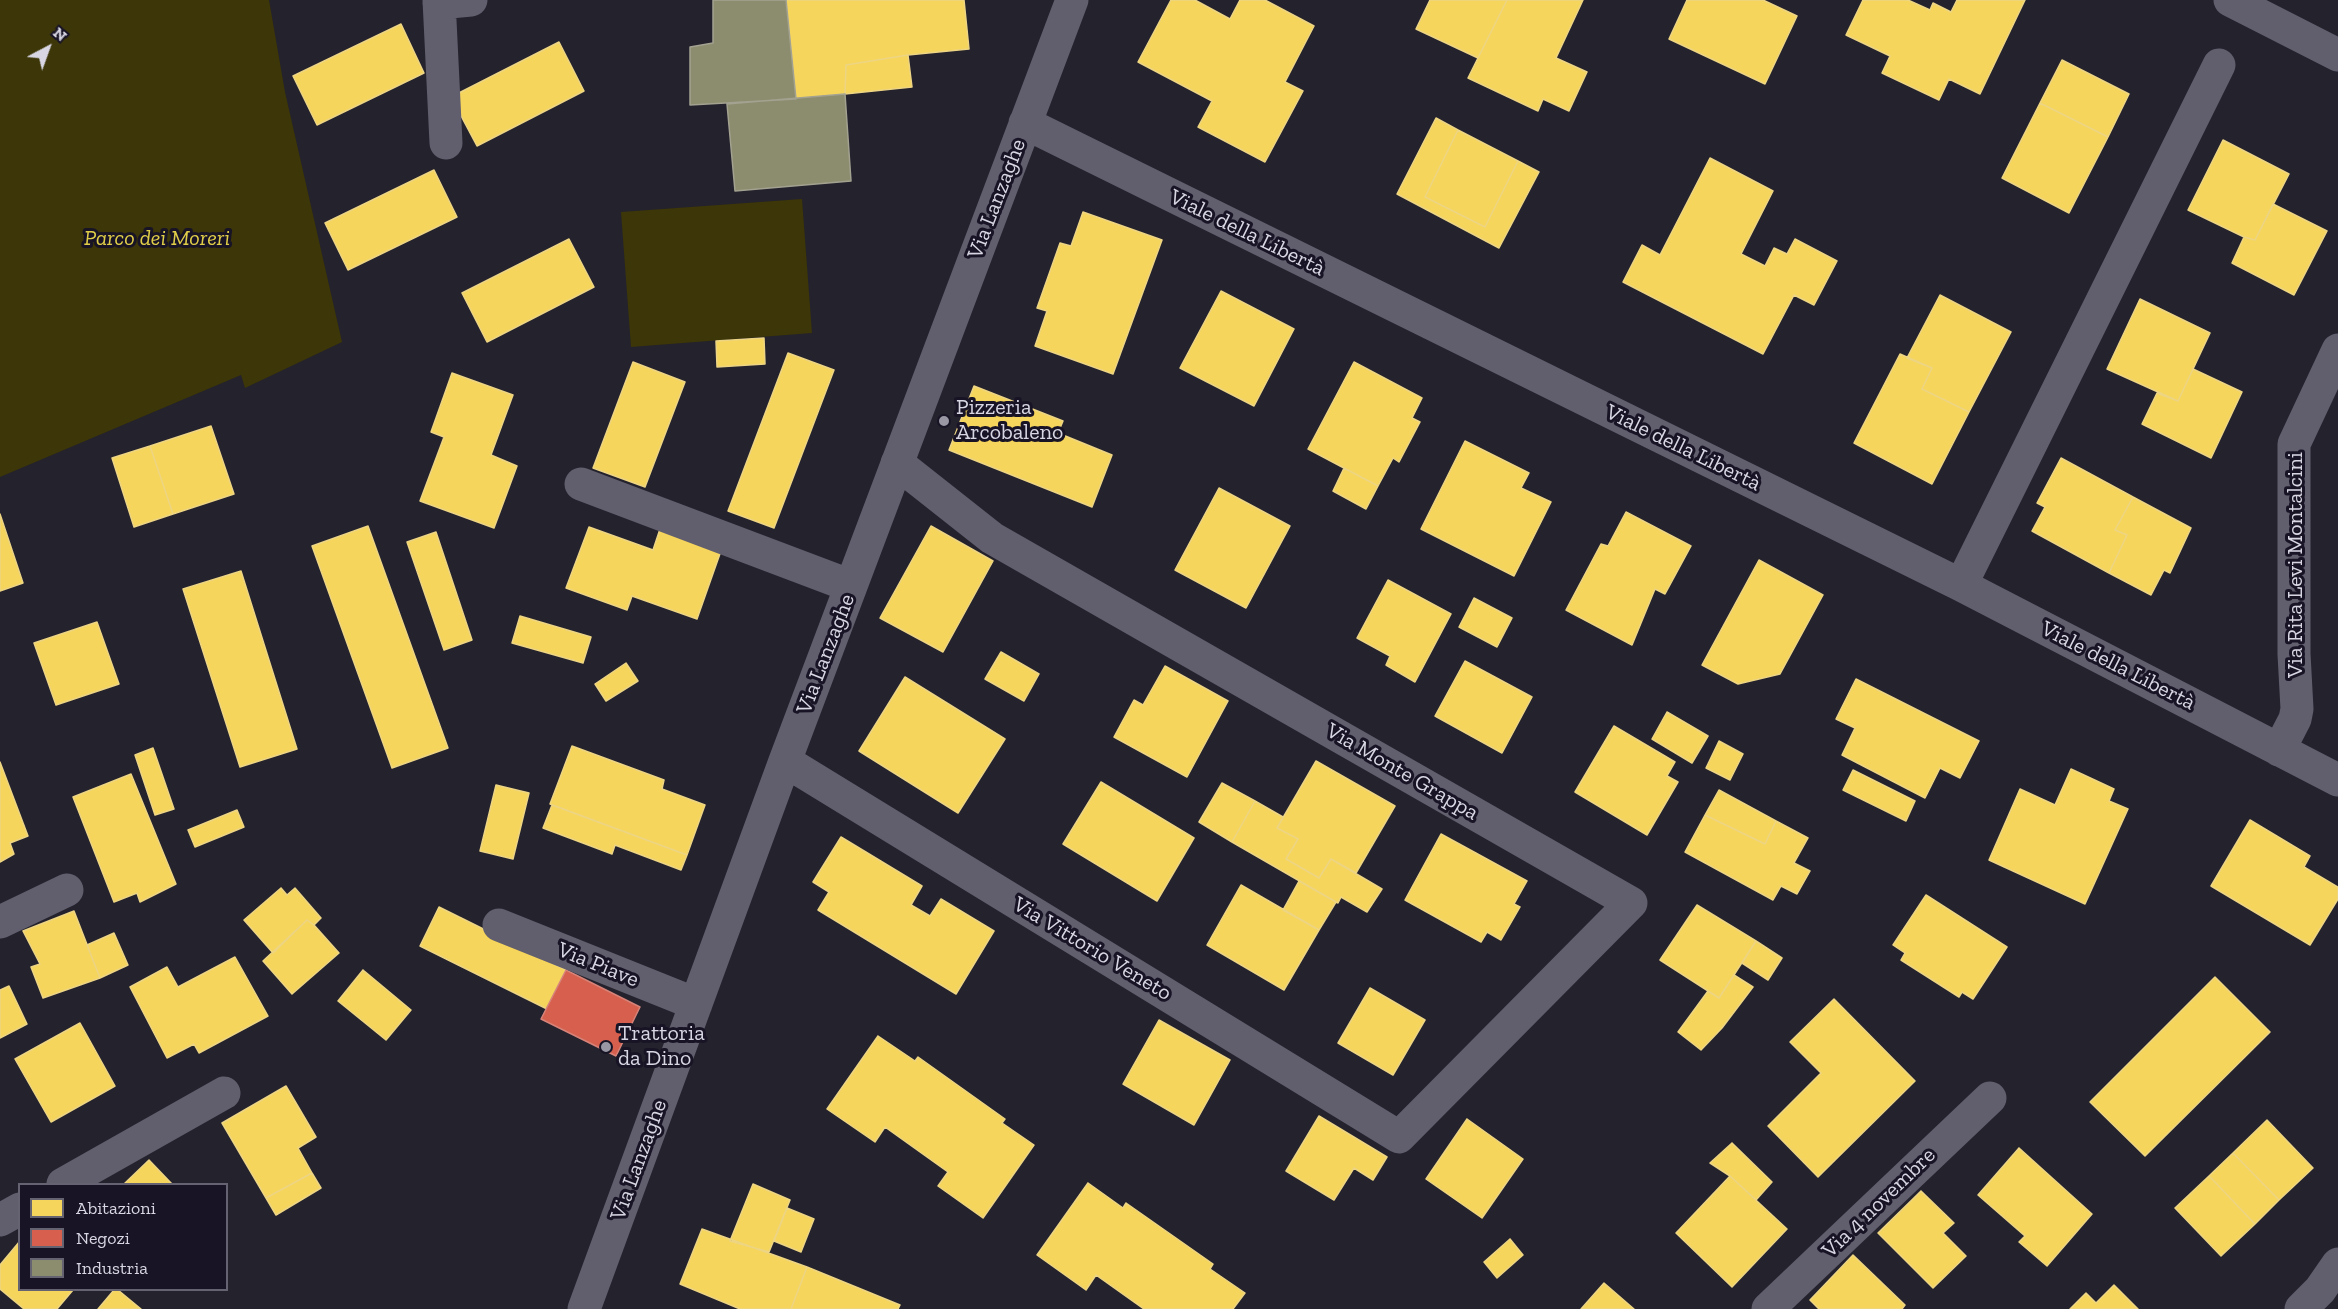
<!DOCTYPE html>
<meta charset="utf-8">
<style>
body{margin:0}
#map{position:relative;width:2338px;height:1309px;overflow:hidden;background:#24222c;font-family:"Zilla Slab",serif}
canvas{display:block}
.legend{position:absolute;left:18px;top:1183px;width:210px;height:108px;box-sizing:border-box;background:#181426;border:2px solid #656272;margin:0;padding:8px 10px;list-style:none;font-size:18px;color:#d8d6e3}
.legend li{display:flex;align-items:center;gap:12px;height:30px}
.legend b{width:30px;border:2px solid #656272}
.north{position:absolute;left:18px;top:18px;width:60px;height:60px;-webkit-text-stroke:4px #181426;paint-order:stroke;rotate:41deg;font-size:16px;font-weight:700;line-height:24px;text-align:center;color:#d8d6e3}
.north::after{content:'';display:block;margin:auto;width:21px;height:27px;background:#d8d6e3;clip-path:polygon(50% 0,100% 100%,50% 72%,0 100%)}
</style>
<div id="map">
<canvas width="2338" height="1309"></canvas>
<ul class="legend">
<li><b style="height:16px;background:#f6d55c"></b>Abitazioni</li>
<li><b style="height:16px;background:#d6604d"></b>Negozi</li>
<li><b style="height:16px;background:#8c8c6e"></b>Industria</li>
</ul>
<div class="north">N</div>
</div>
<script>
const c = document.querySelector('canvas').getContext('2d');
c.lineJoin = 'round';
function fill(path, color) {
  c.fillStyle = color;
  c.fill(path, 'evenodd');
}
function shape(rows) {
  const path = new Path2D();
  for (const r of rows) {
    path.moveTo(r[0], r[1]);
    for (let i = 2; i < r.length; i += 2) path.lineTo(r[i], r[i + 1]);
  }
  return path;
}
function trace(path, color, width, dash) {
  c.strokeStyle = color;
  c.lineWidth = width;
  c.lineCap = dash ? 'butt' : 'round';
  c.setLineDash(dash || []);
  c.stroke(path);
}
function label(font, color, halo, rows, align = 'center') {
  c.font = font + ' "Zilla Slab",serif';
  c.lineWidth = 6;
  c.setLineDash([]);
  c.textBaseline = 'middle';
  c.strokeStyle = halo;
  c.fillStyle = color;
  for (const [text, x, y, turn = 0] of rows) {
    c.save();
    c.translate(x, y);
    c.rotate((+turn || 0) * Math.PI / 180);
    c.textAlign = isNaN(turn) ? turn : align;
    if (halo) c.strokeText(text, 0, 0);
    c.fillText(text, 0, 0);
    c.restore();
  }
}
const green = shape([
 [0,0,269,0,285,92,342,342,245,388,241,375,0,477],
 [802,199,812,333,631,347,621,212]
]);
const homes = shape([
 [786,0,964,0,969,49,908,55,846,65,845,94,796,99,786,0],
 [1171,0,1195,0,1230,19,1240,0,1265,0,1314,26,1285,82,1303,91,1265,162,1198,127,1212,101,1138,62,1171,0],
 [1430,0,1507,0,1478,58,1416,29,1430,0],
 [1507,0,1583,0,1556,58,1587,72,1569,111,1543,99,1538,111,1468,78,1507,0],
 [1687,0,1763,0,1797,16,1765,84,1669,39,1687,0],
 [1863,0,1908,0,1930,10,1933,3,1951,12,1957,0,2025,0,1980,94,1949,79,1939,100,1882,73,1890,56,1846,35,1863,0],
 [401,24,424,73,317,125,293,76,401,24],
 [559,42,584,91,477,146,451,97,559,42],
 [908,55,912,87,845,94,846,65,908,55],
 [2062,60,2129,94,2108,137,2040,103,2062,60],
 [2040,103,2108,137,2069,213,2002,178,2040,103],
 [1436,118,1458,130,1425,197,1485,227,1518,161,1539,172,1499,248,1397,194,1436,118],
 [1458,130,1518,161,1485,227,1425,197,1458,130],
 [2223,140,2289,174,2255,240,2244,237,2188,210,2223,140],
 [1710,158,1773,191,1741,254,1765,266,1774,248,1787,254,1795,239,1837,261,1814,305,1794,295,1763,354,1623,282,1642,245,1660,255,1710,158],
 [434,170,457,217,348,270,325,223,434,170],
 [2273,204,2327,231,2294,295,2232,263,2244,237,2255,240,2273,204],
 [1083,212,1162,240,1113,374,1035,346,1047,311,1037,308,1060,243,1071,246,1083,212],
 [569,239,594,287,487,342,462,293,569,239],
 [1221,291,1294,329,1254,406,1180,368,1221,291],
 [1940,295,2011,332,1969,412,1922,389,1932,368,1907,358,1940,295],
 [2140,299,2210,333,2178,401,2107,369,2140,299],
 [764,338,765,364,717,367,716,341,764,338],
 [788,353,834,370,774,528,728,511,788,353],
 [1900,354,1932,368,1922,389,1969,412,1932,484,1854,443,1900,354],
 [633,362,685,382,645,487,593,468,633,362],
 [1354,362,1422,398,1412,418,1420,422,1399,462,1393,458,1378,486,1308,449,1354,362],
 [2193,369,2242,392,2211,458,2142,424,2157,393,2178,401,2193,369],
 [452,373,513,395,491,455,517,466,494,528,420,501,444,437,431,432,452,373],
 [974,386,1063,421,1058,433,1112,455,1092,507,949,450,974,386],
 [211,426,234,494,173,514,150,446,211,426],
 [1465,441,1529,473,1521,488,1551,502,1514,576,1421,529,1465,441],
 [150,446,173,514,134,527,112,458,150,446],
 [2061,458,2133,497,2115,530,2127,535,2109,573,2032,531,2045,507,2037,503,2061,458],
 [1344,468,1378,486,1366,509,1333,491,1344,468],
 [1219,488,1290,526,1246,608,1175,570,1219,488],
 [2133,497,2191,528,2170,573,2164,570,2151,595,2109,573,2127,535,2115,530,2133,497],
 [1626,512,1691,546,1665,594,1655,589,1632,645,1566,610,1601,544,1608,546,1626,512],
 [0,514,23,583,0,591,0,514],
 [368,526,448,748,392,768,312,546,368,526],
 [661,526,722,548,697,619,632,596,627,610,566,588,589,527,653,550,661,526],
 [931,526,993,561,943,652,880,618,931,526],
 [436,532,472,640,444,650,407,542,436,532],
 [1759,560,1823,595,1780,674,1738,684,1702,665,1759,560],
 [241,571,297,749,240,767,183,589,241,571],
 [1388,580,1451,614,1415,682,1386,665,1390,656,1357,638,1388,580],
 [1474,598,1512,618,1497,647,1459,627,1474,598],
 [520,616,591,637,583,663,512,643,520,616],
 [97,622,119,684,56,705,34,643,97,622],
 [1001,652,1039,674,1024,701,985,679,1001,652],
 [1465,661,1532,697,1502,753,1435,716,1465,661],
 [626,663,638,681,606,701,595,684,626,663],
 [1165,666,1228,701,1187,777,1114,737,1134,700,1143,705,1165,666],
 [905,677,1005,739,958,813,859,751,905,677],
 [1856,679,1979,741,1960,778,1940,768,1925,798,1842,755,1855,728,1836,719,1856,679],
 [1667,712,1708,736,1692,763,1652,739,1667,712],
 [1614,726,1675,762,1667,776,1678,782,1647,835,1575,792,1614,726],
 [1719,741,1743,754,1730,780,1706,768,1719,741],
 [572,746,664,780,662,789,705,805,687,855,550,804,572,746],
 [153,748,174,809,155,815,135,755,153,748],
 [1316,761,1395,806,1356,873,1331,859,1319,878,1286,859,1298,839,1277,828,1316,761],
 [0,762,28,836,10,843,14,854,0,862,0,762],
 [2071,769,2114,789,2109,801,2128,809,2085,904,1989,860,2020,789,2055,805,2071,769],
 [1853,770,1915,801,1906,821,1843,790,1853,770],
 [131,774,176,884,140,902,137,893,114,902,73,797,131,774],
 [1101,782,1194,838,1157,901,1063,844,1101,782],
 [1222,783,1255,801,1232,842,1199,822,1222,783],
 [496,785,529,793,513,859,480,851,496,785],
 [1719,790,1776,821,1765,844,1705,815,1719,790],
 [1255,801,1283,817,1277,828,1298,839,1286,859,1319,878,1331,859,1382,889,1367,912,1341,897,1338,903,1336,902,1232,842,1255,801],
 [552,805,687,855,681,870,615,845,612,854,543,828,552,805],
 [237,810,244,827,195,847,188,830,237,810],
 [1705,815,1765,844,1776,821,1808,838,1794,863,1810,871,1797,894,1781,886,1773,900,1685,852,1705,815],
 [2250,820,2310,856,2304,867,2338,887,2338,899,2310,945,2211,886,2250,820],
 [1441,834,1527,881,1514,904,1520,907,1501,940,1487,932,1481,942,1405,900,1441,834],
 [841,837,922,886,911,905,930,916,941,899,994,931,956,994,818,910,829,892,813,882,841,837],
 [1299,881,1336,902,1319,930,1283,910,1299,881],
 [1241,885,1319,930,1284,990,1207,945,1241,885],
 [281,888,287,895,295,888,321,918,314,925,307,920,273,953,244,920,281,888],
 [1926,895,2007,947,1973,999,1962,992,1959,997,1901,960,1905,953,1893,945,1926,895],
 [1697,905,1756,941,1719,998,1660,960,1697,905],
 [439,907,566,970,547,1009,420,946,439,907],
 [74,911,100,978,43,998,31,967,40,964,23,931,74,911],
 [307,920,314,925,339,953,292,994,263,961,307,920],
 [114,933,128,965,100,978,87,945,114,933],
 [1756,941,1782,958,1768,980,1742,963,1756,941],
 [235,957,268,1016,199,1053,194,1044,167,1058,130,987,167,967,178,987,235,957],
 [363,970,411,1010,386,1040,338,1001,363,970],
 [1734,975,1753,987,1722,1028,1701,1050,1678,1032,1708,991,1719,998,1734,975],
 [2215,977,2270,1032,2145,1156,2090,1102,2215,977],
 [9,986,27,1024,0,1038,0,990,9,986],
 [1370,988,1425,1020,1393,1075,1338,1043,1370,988],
 [1834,999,1915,1081,1818,1177,1768,1126,1821,1073,1790,1042,1834,999],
 [1159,1020,1230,1060,1194,1125,1123,1084,1159,1020],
 [80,1023,115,1086,51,1122,15,1059,80,1023],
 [878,1036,915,1061,918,1057,1005,1119,1002,1123,1034,1145,983,1218,938,1186,948,1172,885,1127,875,1142,827,1109,878,1036],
 [286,1086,316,1137,298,1148,312,1173,266,1198,222,1123,286,1086],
 [1319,1116,1387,1157,1373,1180,1354,1168,1334,1200,1286,1171,1319,1116],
 [1467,1119,1523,1159,1482,1218,1426,1179,1467,1119],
 [2267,1120,2313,1168,2279,1200,2233,1153,2267,1120],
 [1732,1143,1772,1182,1756,1200,1730,1176,1710,1163,1732,1143],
 [2019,1148,2092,1214,2047,1266,2019,1242,2025,1236,1978,1195,2019,1148],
 [2233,1153,2279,1200,2255,1224,2209,1176,2233,1153],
 [149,1160,172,1184,124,1184,149,1160],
 [312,1173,321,1188,276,1215,266,1198,312,1173],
 [1730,1176,1787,1229,1732,1287,1676,1233,1730,1176],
 [2209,1176,2255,1224,2221,1256,2175,1208,2209,1176],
 [1088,1183,1123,1208,1126,1203,1213,1264,1210,1269,1245,1293,1233,1309,1144,1309,1096,1275,1086,1290,1037,1255,1088,1183],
 [753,1184,790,1200,769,1252,730,1241,753,1184],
 [1921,1191,1954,1223,1943,1233,1966,1256,1933,1288,1878,1233,1921,1191],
 [787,1208,814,1219,801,1252,774,1241,787,1208],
 [702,1229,807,1267,791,1309,740,1309,680,1284,702,1229],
 [1510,1239,1523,1255,1497,1278,1484,1262,1510,1239],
 [20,1241,20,1290,73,1290,57,1309,24,1309,0,1289,0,1265,20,1241],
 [1853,1255,1905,1305,1902,1309,1819,1309,1810,1300,1853,1255],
 [807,1267,900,1305,898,1309,791,1309,807,1267],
 [1604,1283,1634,1309,1581,1309,1604,1283],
 [2114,1285,2138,1309,2070,1309,2086,1293,2096,1303,2114,1285],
 [114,1290,118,1290,141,1309,98,1309,114,1290]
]);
const shops = shape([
 [566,970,640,1007,616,1056,541,1019,566,970]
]);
const industry = shape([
 [713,0,786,0,796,99,690,105,690,47,713,43,713,0],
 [845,94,851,181,735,191,727,104,845,94]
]);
const minor = shape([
 [439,0,446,143],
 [2230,0,2338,55],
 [439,3,471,0],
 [1025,123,1961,585,2338,780],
 [581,484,851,586],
 [1961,585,2219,65],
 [2279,750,2295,719,2297,709,2294,654,2294,444,2338,350],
 [785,761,1399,1137,1631,903,992,538,897,463],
 [0,922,67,890],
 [499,925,696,1004],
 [63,1184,224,1093],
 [0,1220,20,1209],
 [584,1309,785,761,1072,0],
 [1768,1309,1990,1098],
 [2301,1309,2320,1290,2338,1264]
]);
const markers = [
 [944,421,6,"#9997a3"],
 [606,1047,6,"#9997a3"]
];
const streetNames = [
 ["Via Lanzaghe",997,199,-69],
 ["Viale della Libertà",1247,233,26],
 ["Viale della Libertà",1683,448,26],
 ["Via Rita Levi Montalcini",2296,565,-90],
 ["Via Lanzaghe",826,654,-69],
 ["Viale della Libertà",2118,666,27],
 ["Via Monte Grappa",1402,772,30],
 ["Via Vittorio Veneto",1092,949,31],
 ["Via Piave",598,965,22],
 ["Via Lanzaghe",639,1160,-70],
 ["Via 4 novembre",1879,1203,-44]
];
const parkNames = [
 ["Parco dei Moreri",157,239]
];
const poiNames = [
 ["Pizzeria",956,408],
 ["Arcobaleno",956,433],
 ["Trattoria",618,1034],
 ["da Dino",618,1059]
];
fill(green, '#3c3608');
fill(homes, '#f6d55c');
trace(homes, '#edd584', 1.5);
fill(shops, '#d6604d');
trace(shops, '#d7837a', 1.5);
fill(industry, '#8c8c6e');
trace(industry, '#a3a291', 1.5);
trace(minor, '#615e6e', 33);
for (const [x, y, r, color] of markers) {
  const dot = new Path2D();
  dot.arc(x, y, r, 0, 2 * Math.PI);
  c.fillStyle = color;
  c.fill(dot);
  trace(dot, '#181426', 2);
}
label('22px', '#d8d6e3', '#181426', streetNames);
label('italic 22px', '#e1ce48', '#181426', parkNames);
label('22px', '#d8d6e3', '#181426', poiNames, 'left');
</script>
